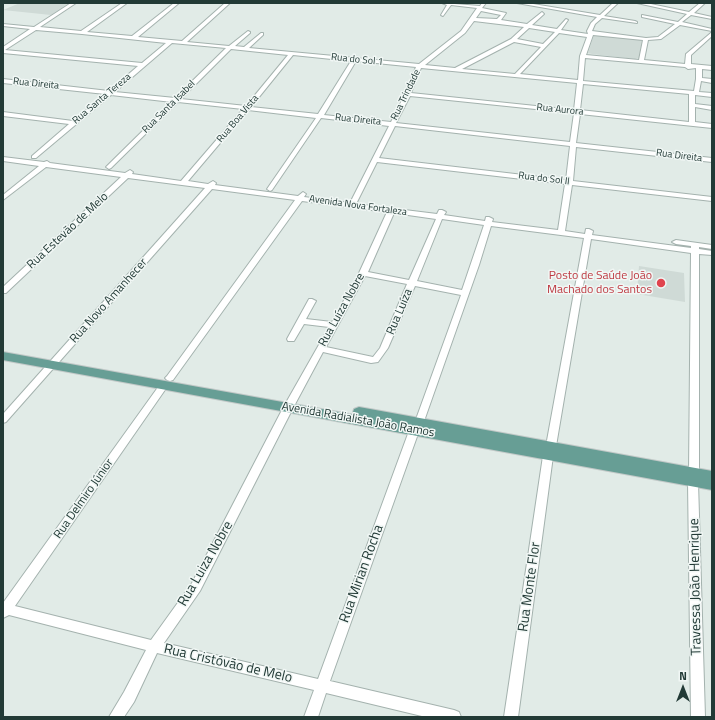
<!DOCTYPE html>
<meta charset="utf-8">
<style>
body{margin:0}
#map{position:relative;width:715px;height:720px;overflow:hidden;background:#e1ebe7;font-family:"Titillium Web",sans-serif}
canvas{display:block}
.frame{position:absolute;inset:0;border:4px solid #223a36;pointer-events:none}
.north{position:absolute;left:663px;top:668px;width:40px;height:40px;-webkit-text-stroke:3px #f1f7f5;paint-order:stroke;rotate:0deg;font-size:11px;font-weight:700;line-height:16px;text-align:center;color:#223a36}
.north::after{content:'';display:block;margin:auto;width:14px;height:18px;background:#223a36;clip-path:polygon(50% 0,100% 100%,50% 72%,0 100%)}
</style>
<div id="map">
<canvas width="715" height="720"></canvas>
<div class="frame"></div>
<div class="north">N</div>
</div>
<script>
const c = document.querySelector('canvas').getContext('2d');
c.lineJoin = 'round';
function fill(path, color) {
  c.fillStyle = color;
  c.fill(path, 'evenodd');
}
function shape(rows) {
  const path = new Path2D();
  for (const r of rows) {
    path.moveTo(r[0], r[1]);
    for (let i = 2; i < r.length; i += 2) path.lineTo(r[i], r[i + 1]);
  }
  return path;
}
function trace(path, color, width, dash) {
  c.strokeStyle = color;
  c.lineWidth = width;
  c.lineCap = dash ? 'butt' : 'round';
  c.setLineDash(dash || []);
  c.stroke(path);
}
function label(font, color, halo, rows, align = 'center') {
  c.font = font + ' "Titillium Web",sans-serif';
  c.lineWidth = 3;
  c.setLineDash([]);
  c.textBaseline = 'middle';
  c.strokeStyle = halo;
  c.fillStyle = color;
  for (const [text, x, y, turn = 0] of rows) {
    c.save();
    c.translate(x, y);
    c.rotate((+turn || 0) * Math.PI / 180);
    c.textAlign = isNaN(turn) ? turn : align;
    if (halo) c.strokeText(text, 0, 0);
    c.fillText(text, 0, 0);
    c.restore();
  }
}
const built = shape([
 [20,3,69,3,51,15,3,10],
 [594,35,638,39,642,41,639,58,635,59,592,54,588,53],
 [639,266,684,273,685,302,637,294]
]);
const street = shape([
 [71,3,76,3,40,27,81,31,122,3,127,3,87,32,132,36,174,3,179,3,138,37,182,41,225,3,230,3,187,42,229,46,248,31,250,32,250,33,235,46,244,47,261,33,263,33,263,35,249,48,419,64,461,31,477,8,451,5,443,16,441,15,447,5,442,3,480,6,482,3,486,3,482,8,506,13,501,20,527,24,542,12,544,14,532,25,557,29,566,19,568,20,561,30,588,34,587,31,591,23,597,17,517,3,527,3,600,15,613,3,618,3,604,16,635,21,637,22,637,23,602,18,595,24,592,31,646,38,658,37,675,24,642,17,642,15,678,22,687,14,637,3,646,3,689,12,700,3,705,3,694,13,712,17,712,19,691,15,682,22,712,29,712,31,680,25,661,39,648,40,644,60,685,64,686,54,712,32,712,36,691,55,691,64,712,66,712,70,702,69,702,78,712,79,712,83,701,81,699,92,712,93,712,97,695,95,695,104,712,106,712,110,695,107,695,122,712,124,712,128,580,114,576,143,712,158,712,162,576,147,573,181,712,197,712,201,572,185,565,231,585,234,586,229,589,229,593,231,592,235,691,248,691,246,676,244,672,242,676,240,712,245,712,249,699,247,699,249,712,251,712,255,699,254,699,473,698,476,694,477,690,476,689,473,691,253,591,239,556,446,555,449,551,450,547,449,546,446,584,238,491,226,479,265,423,424,417,424,415,422,461,295,415,286,388,348,378,362,371,363,323,352,293,408,200,591,164,643,318,679,409,431,411,428,414,427,417,428,419,431,330,681,454,710,459,712,461,717,426,717,326,693,318,717,304,717,314,690,157,653,134,702,124,717,109,717,124,692,146,650,9,615,3,618,3,603,161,383,164,382,167,383,169,385,167,387,15,606,151,640,192,583,283,408,329,327,304,324,294,341,288,341,287,339,309,299,312,299,316,301,306,319,332,322,359,273,387,212,302,201,173,380,170,381,167,380,165,378,167,376,295,200,212,189,6,422,3,423,3,414,205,188,128,178,6,293,3,293,3,287,121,177,46,167,3,200,3,195,39,166,3,161,3,157,44,162,47,161,50,163,125,173,130,170,133,172,132,174,181,181,243,109,178,102,111,168,109,169,106,167,107,166,172,102,111,95,36,158,32,158,32,156,69,124,3,116,3,112,73,121,105,94,3,83,3,79,109,91,138,66,3,53,3,47,30,29,3,26,3,24,34,27,71,3],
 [481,11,501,15,497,19,476,18,481,11],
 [474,21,524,27,511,39,455,68,425,65,465,33,474,21],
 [529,28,555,32,543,44,517,39,529,28],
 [36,30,82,34,166,43,142,63,5,50,36,30],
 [559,33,587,37,580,56,578,80,520,74,559,33],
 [593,35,643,40,639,60,586,55,593,35],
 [514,42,541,47,515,74,462,69,514,42],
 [172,43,226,48,175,98,115,92,172,43],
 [231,49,288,55,246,106,181,99,231,49],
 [293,55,351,61,318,114,251,107,293,55],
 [585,58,685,67,688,69,696,68,696,79,694,91,583,81,585,58],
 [356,61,416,67,405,94,391,122,324,115,356,61],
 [421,68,577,83,574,110,411,93,421,68],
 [583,84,689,94,689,122,580,110,583,84],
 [410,96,574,113,570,142,396,123,410,96],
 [248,110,316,118,267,189,270,191,272,190,321,118,389,126,350,203,304,197,306,194,303,192,298,196,215,185,216,183,213,181,208,184,188,181,248,110],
 [395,126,570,146,566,180,379,158,395,126],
 [377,162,565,184,558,230,492,222,493,219,489,217,486,217,485,221,444,215,446,212,442,210,439,210,437,214,356,204,377,162],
 [394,213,436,219,409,280,368,272,394,213],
 [442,219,484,225,462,290,417,281,442,219],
 [365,276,407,284,380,348,373,357,326,347,365,276],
 [548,452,552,453,553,456,518,717,504,717,543,456,544,453,548,452],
 [693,478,697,479,698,482,705,717,691,717,688,482,689,479,693,478]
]);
const primary = shape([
 [3,352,355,415,353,412,354,409,359,407,712,471,712,490,3,360,3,352]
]);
const markers = [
 [661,283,5,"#e0444e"]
];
const farStreetnames = [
 ["Rua do Sol 1",357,60,6],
 ["Rua Direita",36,84,6],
 ["Rua Trindade",406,95,-64],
 ["Rua Santa Tereza",102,99,-40],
 ["Rua Santa Isabel",169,107,-45],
 ["Rua Aurora",560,110,6],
 ["Rua Boa Vista",238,119,-50],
 ["Rua Direita",358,120,6],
 ["Rua Direita",679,156,7],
 ["Rua do Sol II",544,179,7],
 ["Avenida Nova Fortaleza",358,206,8]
];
const streetNames = [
 ["Rua Estevão de Melo",68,231,-43],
 ["Rua Novo Amanhecer",109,301,-48],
 ["Rua Luíza Nobre",342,310,-61],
 ["Rua Luíza",400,312,-67],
 ["Avenida Radialista João Ramos",358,420,10],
 ["Rua Delmiro Júnior",84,499,-55]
];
const healthNames = [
 ["Posto de Saúde João",652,276],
 ["Machado dos Santos",652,290]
];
const nearStreetnames = [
 ["Rua Luiza Nobre",206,564,-60],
 ["Rua Mirian Rocha",362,574,-70],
 ["Rua Monte Flor",530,587,-82],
 ["Travessa João Henrique",696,587,-91],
 ["Rua Cristóvão de Melo",228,664,13]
];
fill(built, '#cfdad6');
trace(street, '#a4b2ae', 2);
trace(primary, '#c1c8c7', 2);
fill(street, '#fff');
fill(primary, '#679e95');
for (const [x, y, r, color] of markers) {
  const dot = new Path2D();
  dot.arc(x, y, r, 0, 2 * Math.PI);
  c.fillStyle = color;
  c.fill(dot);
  trace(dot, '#f1f7f5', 1.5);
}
label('10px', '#223a36', '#f1f7f5', farStreetnames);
label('12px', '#223a36', '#f1f7f5', streetNames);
label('12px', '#be3a42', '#f1f7f5', healthNames, 'right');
label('14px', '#223a36', '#f1f7f5', nearStreetnames);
</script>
